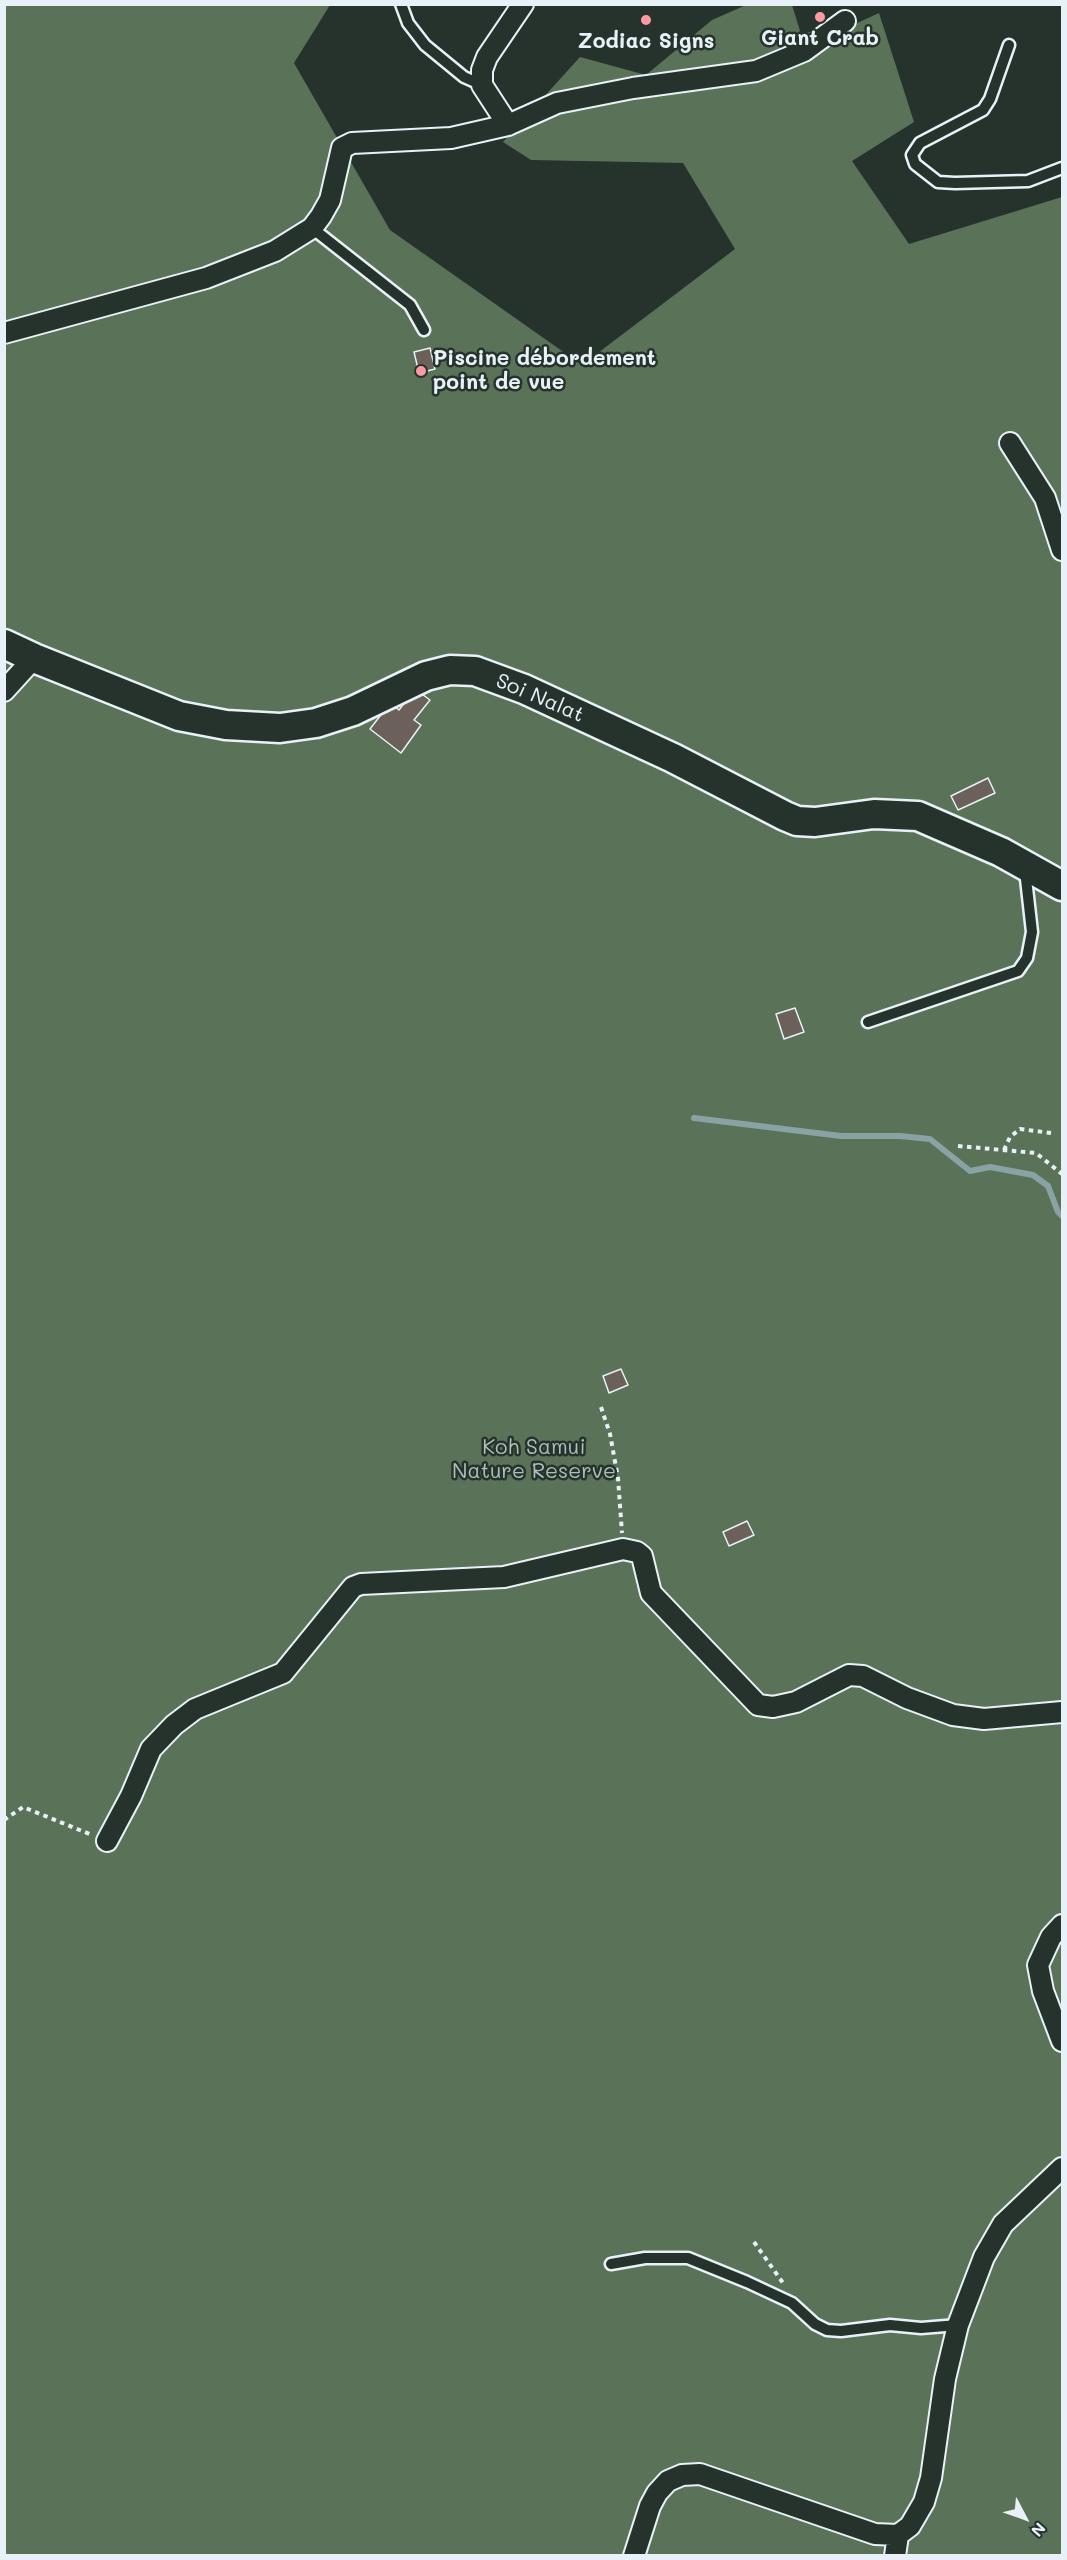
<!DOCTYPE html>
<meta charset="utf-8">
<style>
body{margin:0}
#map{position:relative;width:1067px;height:2560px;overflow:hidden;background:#26332d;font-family:Mali,sans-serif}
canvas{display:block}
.frame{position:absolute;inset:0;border:6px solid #e8f1f8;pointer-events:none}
.north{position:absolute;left:995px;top:2488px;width:60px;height:60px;-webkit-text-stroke:4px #26332d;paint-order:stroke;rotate:131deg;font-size:16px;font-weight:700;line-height:24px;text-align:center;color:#e8f1f8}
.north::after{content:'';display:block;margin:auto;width:21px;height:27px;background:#e8f1f8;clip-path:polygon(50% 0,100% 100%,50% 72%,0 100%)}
</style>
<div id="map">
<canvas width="1067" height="2560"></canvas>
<div class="frame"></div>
<div class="north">N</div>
</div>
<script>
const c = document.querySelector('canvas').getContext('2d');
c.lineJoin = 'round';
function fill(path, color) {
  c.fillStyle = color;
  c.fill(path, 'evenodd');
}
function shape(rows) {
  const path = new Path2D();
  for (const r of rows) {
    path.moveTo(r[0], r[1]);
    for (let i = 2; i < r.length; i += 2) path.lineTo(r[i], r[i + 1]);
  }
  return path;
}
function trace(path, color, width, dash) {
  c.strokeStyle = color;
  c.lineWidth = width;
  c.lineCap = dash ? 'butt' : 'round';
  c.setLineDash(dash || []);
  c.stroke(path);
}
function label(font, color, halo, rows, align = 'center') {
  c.font = font + ' Mali,sans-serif';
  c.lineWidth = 5;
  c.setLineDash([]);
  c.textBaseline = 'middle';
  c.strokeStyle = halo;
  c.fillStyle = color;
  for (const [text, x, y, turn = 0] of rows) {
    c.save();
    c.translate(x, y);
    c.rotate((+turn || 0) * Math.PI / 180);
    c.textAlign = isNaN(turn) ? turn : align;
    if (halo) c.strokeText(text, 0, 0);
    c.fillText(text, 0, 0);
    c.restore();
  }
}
const green = shape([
 [5,5,330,5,294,63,390,230,582,365,735,249,683,163,531,160,503,142,580,57,646,75,712,20,746,5,792,5,805,47,879,13,914,122,852,161,909,244,1062,197,1062,2555,5,2556]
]);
const stream = shape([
 [694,1118,841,1136,900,1136,930,1139,970,1171,990,1167,1033,1175,1048,1186,1058,1212,1062,1216]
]);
const building = shape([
 [430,348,435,369,419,373,414,352,430,348],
 [415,689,430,700,414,720,421,725,401,753,370,729,390,703,399,710,415,689],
 [988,778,995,793,958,810,951,796,988,778],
 [795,1008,804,1032,784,1039,776,1014,795,1008],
 [621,1369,628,1385,609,1393,603,1376,621,1369],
 [747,1521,754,1535,729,1546,723,1532,747,1521]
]);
const path = shape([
 [958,1146,1036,1153,1062,1174],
 [1004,1150,1010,1137,1020,1129,1051,1133],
 [601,1407,610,1434,618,1478,622,1533],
 [4,1820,23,1807,92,1835],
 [754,2242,783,2283]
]);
const lane = shape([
 [401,4,408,23,425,45,464,77,482,85],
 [1009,45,990,99,983,110,920,143,912,155,915,164,938,182,955,183,1028,181,1062,168],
 [312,228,410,305,424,330],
 [868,1022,1018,971,1027,958,1032,932,1025,870],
 [611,2264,645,2258,688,2258,747,2282,792,2303,815,2324,827,2330,841,2331,890,2325,921,2328,958,2325]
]);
const street = shape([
 [508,125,482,85,482,70,487,57,523,4],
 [4,333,206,278,275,251,312,228,321,216,330,200,342,148,352,143,451,138,508,125,557,103,633,88,756,71,804,51,845,21],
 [1010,443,1045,498,1062,550],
 [4,691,34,658],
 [107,1841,131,1796,151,1749,174,1725,195,1709,283,1673,353,1587,361,1584,504,1577,623,1549,637,1552,642,1556,651,1593,758,1705,773,1707,796,1702,849,1675,863,1676,907,1698,953,1715,984,1719,1062,1712],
 [1062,1925,1051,1937,1038,1965,1043,1991,1062,2041],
 [634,2556,650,2506,657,2493,668,2481,682,2475,700,2474,875,2534,898,2535,910,2526,924,2502,931,2478,945,2379,958,2325,984,2257,1003,2224,1062,2168],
 [895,2556,898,2535]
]);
const secondary = shape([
 [4,644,34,658,179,716,226,725,280,728,316,723,353,711,426,676,450,670,475,671,524,689,673,758,785,816,797,821,815,822,874,814,918,816,1001,852,1062,886]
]);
const markers = [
 [820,17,6,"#ff9aa2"],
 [646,20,6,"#ff9aa2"],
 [421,371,6,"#ff9aa2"]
];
const poiNames = [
 ["Giant Crab",820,39],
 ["Zodiac Signs",646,42],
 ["Piscine débordement",433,359,"left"],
 ["point de vue",433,383,"left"]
];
const streetNames = [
 ["Soi Nalat",540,698,23]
];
const parkNames = [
 ["Koh Samui",534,1448],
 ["Nature Reserve",534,1472]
];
fill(green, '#5a7257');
trace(stream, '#89a3a5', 6);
fill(building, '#6c605a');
trace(building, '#e8f1f8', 1.5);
trace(lane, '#e8f1f8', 15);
trace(street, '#e8f1f8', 24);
trace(secondary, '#e8f1f8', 33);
trace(path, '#e8f1f8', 4, [4.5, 4.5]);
trace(lane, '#26332d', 10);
trace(street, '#26332d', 20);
trace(secondary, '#26332d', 28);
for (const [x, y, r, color] of markers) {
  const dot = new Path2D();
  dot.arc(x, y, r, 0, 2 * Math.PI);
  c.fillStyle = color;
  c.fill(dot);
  trace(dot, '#26332d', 2);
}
label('bold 21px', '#e8f1f8', '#26332d', poiNames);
label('21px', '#e8f1f8', '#26332d', streetNames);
label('21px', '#afbeb8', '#26332d', parkNames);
</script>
